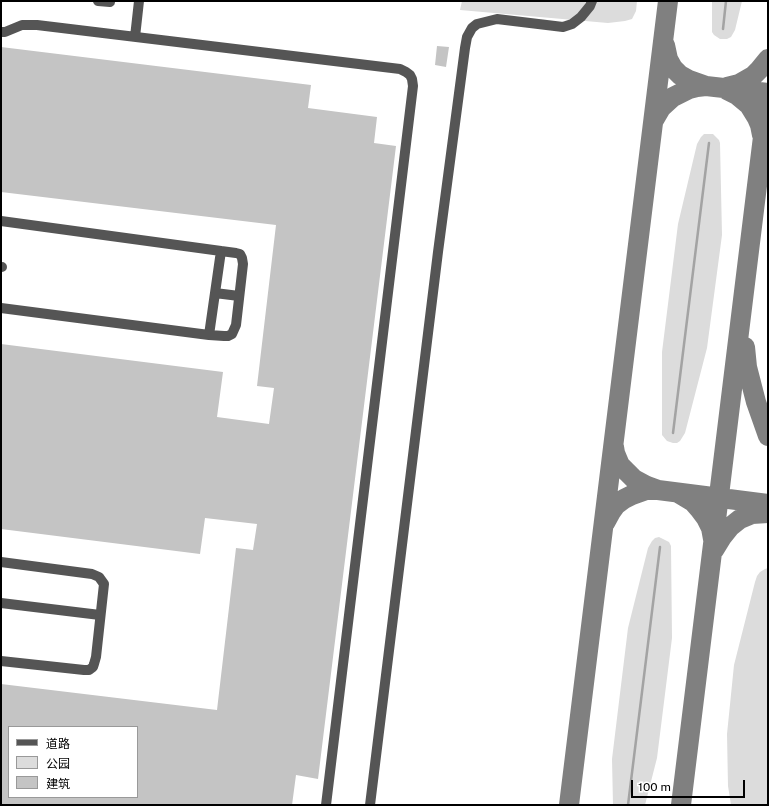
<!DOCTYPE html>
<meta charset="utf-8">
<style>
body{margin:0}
#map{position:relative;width:769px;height:806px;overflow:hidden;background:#fff;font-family:"Public Sans","Noto Sans SC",sans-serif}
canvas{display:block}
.frame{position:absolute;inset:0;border:2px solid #000;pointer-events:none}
.legend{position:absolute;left:8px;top:726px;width:130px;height:72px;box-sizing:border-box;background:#fff;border:1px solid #999;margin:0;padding:5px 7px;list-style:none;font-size:12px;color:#000}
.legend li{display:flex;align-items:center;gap:8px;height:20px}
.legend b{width:20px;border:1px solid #999}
.scale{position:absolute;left:631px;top:780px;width:114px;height:18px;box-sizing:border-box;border:2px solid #000;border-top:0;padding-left:5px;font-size:12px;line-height:14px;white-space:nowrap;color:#000;-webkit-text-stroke:3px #fff;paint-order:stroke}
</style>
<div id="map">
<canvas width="769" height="806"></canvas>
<div class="frame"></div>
<ul class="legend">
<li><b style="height:5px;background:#555"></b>道路</li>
<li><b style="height:11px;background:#dcdcdc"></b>公园</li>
<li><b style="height:11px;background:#c4c4c4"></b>建筑</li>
</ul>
<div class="scale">100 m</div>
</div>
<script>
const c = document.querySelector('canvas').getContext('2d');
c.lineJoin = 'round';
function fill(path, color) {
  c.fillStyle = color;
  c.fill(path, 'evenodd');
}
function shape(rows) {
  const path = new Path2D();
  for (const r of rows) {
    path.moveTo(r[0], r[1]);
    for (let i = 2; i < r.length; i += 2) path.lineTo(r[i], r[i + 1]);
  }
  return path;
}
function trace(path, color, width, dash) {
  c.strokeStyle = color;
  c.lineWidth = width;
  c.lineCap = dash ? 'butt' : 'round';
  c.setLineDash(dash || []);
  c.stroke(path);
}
const green = shape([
 [462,1,637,1,636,11,632,19,625,21,608,23,460,10],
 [712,1,742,1,735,30,731,37,727,39,720,39,714,35,712,32],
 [704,134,713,134,719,140,720,143,722,235,707,348,685,433,680,441,677,443,673,443,667,441,662,435,662,352,678,224,697,144,701,137],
 [659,537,669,542,671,546,672,638,657,758,645,805,613,805,612,759,628,628,648,548,652,541,655,538],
 [768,568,768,805,731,805,728,786,727,734,734,665,755,582,757,576,760,572,765,569]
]);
const stream = shape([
 [723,29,726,1],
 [673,433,709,143],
 [628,805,660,547]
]);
const taxiway = shape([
 [665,45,668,59,673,68,680,75,689,80,706,86,768,93],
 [727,87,739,84,753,76,759,70,768,59],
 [727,90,737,95,749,105,757,118,760,125,762,135],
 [654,120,661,108,673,97,689,89,697,87,706,86],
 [745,347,747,367,756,402,768,436],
 [614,447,615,453,620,465,634,479,647,486,658,490],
 [678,493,693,502,700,510,706,518,711,528,713,539],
 [605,523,611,512,616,505,624,499,632,495,646,490,658,490,768,504],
 [714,550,722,537,730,527,740,519,752,514,768,513],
 [569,805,668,1],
 [681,805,768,96]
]);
const building = shape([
 [437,46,449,47,446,67,435,65],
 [1,47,311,85,308,108,377,117,374,143,396,146,318,779,296,775,292,805,1,805,1,684,217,710,236,548,253,550,257,524,205,518,200,554,1,529,1,344,223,372,217,417,269,424,274,388,257,386,276,225,1,192],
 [9,727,137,727,137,797,9,797]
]);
const minor = shape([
 [98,1,110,2],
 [1,32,5,32,22,25,37,25,400,69,406,72,410,75,412,79,413,86,326,805],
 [135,37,139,1],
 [1,221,221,251,209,335,1,308],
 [1,267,2,267],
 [215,293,239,296],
 [209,335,224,336,228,336,232,334,236,325,243,264,242,258,240,254,236,253,221,251],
 [1,562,92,574,99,577,104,584,96,657,94,664,93,667,89,670,84,670,1,661],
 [1,603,100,615],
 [370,805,438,252,465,48,467,37,472,28,477,24,497,19,563,27,572,24,581,17,590,6,592,1]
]);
fill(green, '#dcdcdc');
trace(stream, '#a3a3a3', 2.5);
trace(taxiway, '#808080', 20);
fill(building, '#c4c4c4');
trace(minor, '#555', 10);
</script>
